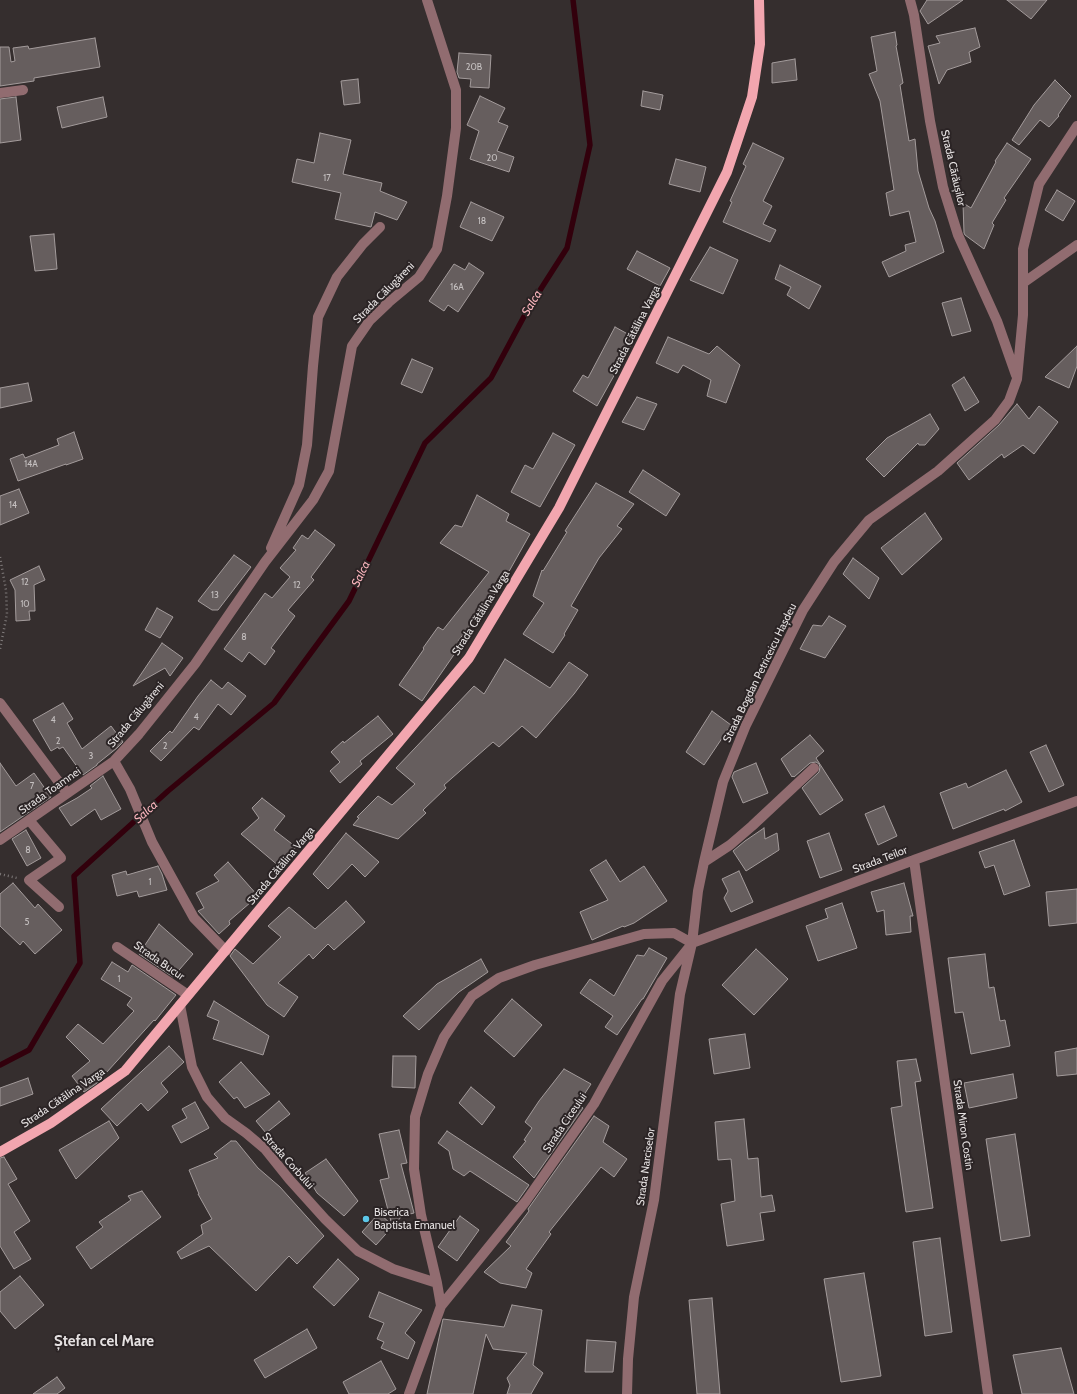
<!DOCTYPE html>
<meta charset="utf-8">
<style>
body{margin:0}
canvas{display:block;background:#352e2e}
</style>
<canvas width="1077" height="1394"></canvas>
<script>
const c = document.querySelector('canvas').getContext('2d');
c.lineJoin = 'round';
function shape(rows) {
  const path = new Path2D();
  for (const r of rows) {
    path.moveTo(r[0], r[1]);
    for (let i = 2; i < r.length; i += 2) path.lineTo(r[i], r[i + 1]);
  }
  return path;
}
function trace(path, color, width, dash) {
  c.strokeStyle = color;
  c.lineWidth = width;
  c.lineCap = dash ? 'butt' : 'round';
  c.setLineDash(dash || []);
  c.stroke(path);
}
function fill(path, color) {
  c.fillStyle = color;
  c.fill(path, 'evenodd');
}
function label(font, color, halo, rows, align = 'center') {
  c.font = font + ' Cabin,sans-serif';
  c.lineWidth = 4;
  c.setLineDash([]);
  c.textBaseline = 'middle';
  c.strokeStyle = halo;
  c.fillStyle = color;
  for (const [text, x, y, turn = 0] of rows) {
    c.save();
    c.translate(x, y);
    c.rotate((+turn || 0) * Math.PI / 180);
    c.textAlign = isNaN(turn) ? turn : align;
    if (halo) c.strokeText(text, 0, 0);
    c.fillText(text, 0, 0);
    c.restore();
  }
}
const stream = shape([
 [0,1065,29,1050,80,963,74,876,168,791,274,703,349,601,425,443,491,378,528,309,567,248,590,145,573,0]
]);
const building = shape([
 [927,0,963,0,928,24,920,11,927,0],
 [1007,0,1047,0,1031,19,1007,0],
 [975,28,980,47,969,52,971,62,947,70,939,84,928,46,940,43,936,36,975,28],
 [895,32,897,45,896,46,903,83,900,85,909,141,915,139,918,171,929,208,935,221,944,252,889,277,882,262,906,251,905,245,916,242,909,211,890,216,886,193,894,190,880,101,869,74,877,71,871,37,895,32],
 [95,38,100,67,34,78,34,81,0,86,0,47,9,47,11,62,15,61,13,48,28,46,29,49,95,38],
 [459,53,491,55,489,88,470,87,471,79,459,78,457,72,459,53],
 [795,59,797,80,772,83,772,63,795,59],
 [358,79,360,103,344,105,341,81,358,79],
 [1055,80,1071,96,1058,115,1059,116,1049,127,1040,120,1019,145,1012,140,1034,105,1055,80],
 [643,91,663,95,660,110,641,106,643,91],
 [480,96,505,108,498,122,508,126,497,151,514,157,509,172,470,159,479,131,467,125,480,96],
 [16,97,21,140,0,143,0,99,16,97],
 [103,97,107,117,62,128,57,107,103,97],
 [320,133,351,140,343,174,382,183,380,191,407,202,397,220,375,212,371,227,335,219,341,193,292,182,297,159,314,163,320,133],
 [753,143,784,158,763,201,772,206,763,224,776,230,770,242,723,222,732,202,730,201,746,166,743,164,753,143],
 [1007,143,1031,159,1004,198,1006,200,992,223,994,225,984,249,965,235,964,233,963,203,971,208,996,162,995,161,1007,143],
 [676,159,706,167,700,192,669,184,676,159],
 [1057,190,1075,201,1063,221,1045,210,1057,190],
 [471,202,504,217,492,241,460,227,471,202],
 [54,234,57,269,35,271,30,236,54,234],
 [710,247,738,260,723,294,690,280,710,247],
 [637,251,670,268,660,286,627,269,637,251],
 [469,263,484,273,458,312,448,305,444,311,429,301,454,264,465,270,469,263],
 [780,265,821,286,809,309,787,295,791,287,775,279,780,265],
 [961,298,971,331,952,336,942,303,961,298],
 [615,327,635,338,597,406,573,391,583,375,588,378,615,327],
 [668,337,709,354,717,346,740,365,726,403,707,396,711,380,683,365,678,373,656,363,668,337],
 [1077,346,1077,366,1069,388,1045,377,1077,346],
 [412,359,433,368,422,393,401,384,412,359],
 [964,377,979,402,965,411,952,385,964,377],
 [28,383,32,401,0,408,0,388,28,383],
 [637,397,657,404,644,430,622,422,637,397],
 [1017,404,1029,419,1039,406,1058,422,1034,454,1023,445,1004,458,1002,454,969,480,957,463,999,425,1017,404],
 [930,414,939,429,925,445,919,445,918,443,884,477,866,459,887,438,930,414],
 [74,432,83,459,66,465,66,464,18,481,10,459,23,454,25,458,59,445,57,439,74,432],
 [553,433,575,445,540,507,511,492,525,465,533,469,553,433],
 [643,470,680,494,666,516,629,492,643,470],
 [596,483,634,504,617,526,622,529,599,558,571,606,578,610,564,634,565,635,553,653,523,634,544,603,533,596,542,570,543,571,567,532,565,531,596,483],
 [19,489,29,513,0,525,0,496,19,489],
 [477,495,509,514,506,521,530,534,507,575,509,576,458,641,462,643,422,701,399,685,424,649,423,648,438,627,443,630,489,572,440,543,455,525,462,527,477,495],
 [925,513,942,539,902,575,881,548,925,513],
 [315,530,335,545,311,577,314,580,288,610,295,616,271,648,275,651,265,665,249,652,242,662,224,649,265,593,272,598,290,577,280,568,296,550,293,548,302,535,308,539,315,530],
 [234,555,251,567,218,610,212,610,198,601,234,555],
 [853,558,879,578,869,599,843,574,853,558],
 [39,566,45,580,34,585,35,611,29,611,30,620,16,621,15,590,10,580,39,566],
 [157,608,173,617,160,638,145,630,157,608],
 [829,616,846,626,825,658,800,649,813,625,822,626,829,616],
 [162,643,183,658,170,676,165,668,133,686,162,643],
 [505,659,550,688,569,662,588,675,574,694,536,738,522,726,499,747,493,742,444,785,446,788,423,810,426,813,398,839,353,825,359,818,357,817,378,796,392,805,415,784,396,768,474,686,484,694,505,659],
 [211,680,222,689,228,682,246,696,231,715,218,704,199,730,194,727,161,761,150,751,170,731,172,733,198,696,211,680],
 [63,703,73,719,67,723,82,749,111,726,123,742,117,748,97,764,97,765,83,775,63,747,59,749,58,747,51,751,33,720,63,703],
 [712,711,731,725,704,765,686,752,712,711],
 [378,716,393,734,360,761,362,764,340,783,330,771,340,762,331,752,343,741,344,743,378,716],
 [810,735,824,751,816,758,843,800,820,815,802,788,819,772,820,767,819,764,816,762,810,763,794,777,793,776,792,777,781,759,810,735],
 [1046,745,1064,785,1049,792,1030,752,1046,745],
 [0,763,16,786,34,773,51,797,0,832,0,763],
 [756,763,768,793,743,803,732,777,734,772,756,763],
 [1006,770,1022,802,1005,811,1004,809,953,829,940,793,966,783,968,788,1006,770],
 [103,776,121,809,101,820,95,809,71,826,59,808,77,798,92,788,90,786,103,776],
 [262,798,285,816,274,830,296,847,280,867,241,834,259,818,252,808,262,798],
 [884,806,897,836,878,845,865,814,884,806],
 [764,828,765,839,777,833,779,850,746,871,733,851,745,841,764,828],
 [26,830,41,858,27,866,12,839,26,830],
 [346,833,379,862,365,877,352,864,328,889,313,874,346,833],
 [829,833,842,870,820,878,807,841,829,833],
 [1014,840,1030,886,1004,895,994,865,985,868,979,852,1014,840],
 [606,860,620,882,644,866,667,901,634,923,624,927,623,926,592,940,580,912,608,900,590,870,606,860],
 [228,862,258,896,229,921,230,924,219,934,198,911,204,908,196,893,219,881,214,875,228,862],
 [158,866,162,874,167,890,139,897,137,891,117,896,112,875,126,871,127,875,158,866],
 [739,871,753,902,731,912,724,898,728,891,722,879,739,871],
 [13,883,35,908,38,904,62,930,35,954,23,941,20,945,0,926,0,894,13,883],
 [904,883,913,916,910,916,911,932,886,935,884,910,877,912,871,892,904,883],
 [1077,889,1077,923,1049,926,1046,892,1077,889],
 [346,901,365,922,334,950,328,944,313,959,309,954,278,983,298,997,284,1017,267,1005,230,956,235,949,253,964,281,937,268,926,289,907,315,929,346,901],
 [842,903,857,948,818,961,806,926,828,918,825,909,842,903],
 [159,924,193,954,173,977,139,954,159,924],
 [649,948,667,958,643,999,642,999,617,1035,605,1027,613,1016,580,993,590,979,614,996,637,955,644,956,649,948],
 [756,949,788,979,754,1015,722,985,756,949],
 [985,954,989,988,994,987,1000,1021,1005,1020,1010,1046,971,1054,963,1012,955,1013,948,958,985,954],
 [481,959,488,972,459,992,419,1030,403,1016,437,984,481,959],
 [112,962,128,972,132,965,176,995,155,1021,154,1020,97,1083,84,1092,72,1076,90,1061,66,1037,78,1024,103,1044,134,1011,127,1005,132,998,101,979,112,962],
 [512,999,542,1025,514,1057,484,1031,512,999],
 [214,1001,269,1036,263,1055,213,1039,219,1021,207,1016,214,1001],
 [745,1034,750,1068,714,1074,709,1039,745,1034],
 [169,1046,184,1062,161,1083,168,1092,148,1111,141,1103,117,1126,101,1109,169,1046],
 [1077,1048,1077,1074,1057,1076,1055,1052,1077,1048],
 [393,1056,416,1056,415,1088,392,1087,393,1056],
 [916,1059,921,1081,915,1082,933,1208,906,1212,891,1108,902,1106,897,1061,916,1059],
 [241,1062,270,1094,245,1108,237,1097,234,1099,219,1082,241,1062],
 [564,1069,591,1084,578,1104,583,1108,534,1178,513,1157,526,1141,524,1140,532,1128,525,1122,539,1101,564,1069],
 [1013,1074,1017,1098,969,1108,964,1083,1013,1074],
 [28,1078,33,1094,0,1106,0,1088,28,1078],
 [471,1087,495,1107,482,1125,459,1103,471,1087],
 [279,1101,290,1114,266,1133,256,1121,279,1101],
 [195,1102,209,1128,181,1143,172,1126,187,1118,182,1109,195,1102],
 [594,1116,609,1126,603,1142,627,1159,614,1177,601,1167,549,1232,551,1234,526,1269,532,1273,526,1288,500,1283,484,1272,511,1246,506,1242,529,1211,528,1209,594,1116],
 [744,1119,748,1159,758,1158,761,1197,772,1195,775,1211,760,1213,764,1240,727,1246,721,1204,735,1201,731,1159,718,1160,715,1122,744,1119],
 [109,1121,119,1138,76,1179,59,1150,109,1121],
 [399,1130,407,1163,401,1164,414,1213,402,1216,376,1245,362,1232,379,1213,392,1225,380,1180,389,1178,379,1134,399,1130],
 [447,1131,529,1185,517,1202,470,1171,464,1176,453,1169,449,1151,438,1143,447,1131],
 [1015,1134,1030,1236,1001,1241,986,1139,1015,1134],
 [231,1141,236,1141,258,1168,280,1187,324,1236,297,1264,289,1256,256,1291,209,1246,181,1259,177,1252,203,1234,201,1225,212,1219,198,1194,199,1194,189,1170,218,1158,214,1154,231,1141],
 [4,1157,17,1179,8,1184,30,1221,14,1232,31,1259,14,1269,0,1246,0,1158,4,1157],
 [326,1159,358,1201,344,1216,317,1193,305,1173,326,1159],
 [142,1191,161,1217,91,1269,76,1247,103,1227,99,1222,131,1200,128,1196,142,1191],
 [460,1216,479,1230,457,1261,438,1247,460,1216],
 [940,1238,952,1332,925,1336,913,1242,940,1238],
 [338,1259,359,1279,334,1306,313,1287,338,1259],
 [864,1273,881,1376,841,1382,824,1279,864,1273],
 [20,1276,44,1305,15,1329,0,1311,0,1292,20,1276],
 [379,1292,422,1310,405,1333,415,1342,408,1359,381,1348,384,1342,377,1339,384,1323,369,1317,379,1292],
 [712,1298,720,1394,697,1394,689,1300,712,1298],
 [512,1305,542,1310,533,1365,543,1373,531,1394,507,1394,510,1385,507,1378,527,1353,493,1349,486,1334,473,1394,427,1394,443,1319,504,1327,512,1305],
 [307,1329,317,1348,265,1378,254,1360,307,1329],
 [587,1340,616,1342,613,1372,585,1372,587,1340],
 [1061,1348,1074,1394,1022,1394,1013,1355,1061,1348],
 [381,1361,396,1389,388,1394,349,1394,343,1382,381,1361],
 [57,1377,65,1388,57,1394,33,1394,57,1377]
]);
const path = shape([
 [0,557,6,590,7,614,0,649],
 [0,874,17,878]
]);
const minor = shape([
 [910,0,914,15,930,121,943,187,958,235,997,321,1016,375],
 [0,93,23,90],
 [1023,283,1077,245],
 [271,548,299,485,307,445,313,366,318,317,337,277,363,244,380,227],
 [0,703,67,793],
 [114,761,130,789,152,842,194,918,226,951],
 [29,820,61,858,29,880,59,907],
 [0,840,114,761,139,734,195,664,265,562,313,500,329,471,352,346,370,320,389,302,419,277,437,249,447,196,456,128,456,90,427,0],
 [914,860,988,1394],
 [704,862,730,845,752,826,814,768],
 [692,943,914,860,1077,801],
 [117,947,188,995],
 [180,1005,192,1067,207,1097,225,1118,246,1133,265,1149,289,1179,325,1219,358,1251,393,1269,437,1283],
 [441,1306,437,1283,421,1215,414,1169,415,1117,428,1074,444,1037,472,996,499,978,535,965,644,934,674,933,692,943],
 [409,1394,441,1306,526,1201,594,1104,662,981,690,946],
 [627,1394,628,1359,634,1297,654,1200,680,994,692,943,698,891,704,862,723,782,746,725,803,610,834,562,869,520,938,471,995,420,1009,401,1017,379,1023,315,1023,249,1039,184,1077,126]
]);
const major = shape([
 [0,1152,51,1123,125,1071,469,658,559,508,727,172,752,97,760,44,759,0]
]);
const markers = [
 [366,1219,4,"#5cc7e8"]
];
const numberNames = [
 ["20B",474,67],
 ["20",492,158],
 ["17",327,178],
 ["18",482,221],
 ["16A",457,287],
 ["14A",31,464],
 ["14",13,505],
 ["12",25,582],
 ["12",297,585],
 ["13",215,595],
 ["10",25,604],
 ["8",244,637],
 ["4",196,717],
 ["4",53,720],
 ["2",58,741],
 ["2",165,746],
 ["3",91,756],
 ["7",32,786],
 ["8",28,850],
 ["1",150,882],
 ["5",27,922],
 ["1",119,979]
];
const streetNames = [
 ["Strada Cărăușilor",953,168,77],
 ["Strada Călugăreni",384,293,-45],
 ["Strada Cătălina Varga",635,330,-63],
 ["Strada Cătălina Varga",481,613,-58],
 ["Strada Bogdan Petriceicu Hașdeu",760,673,-64],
 ["Strada Călugăreni",136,715,-50],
 ["Strada Toamnei",50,791,-35],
 ["Strada Teilor",880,860,-21],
 ["Strada Cătălina Varga",281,866,-50],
 ["Strada Bucur",159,961,35],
 ["Strada Cătălina Varga",63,1098,-34],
 ["Strada Ciceului",565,1123,-56],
 ["Strada Miron Costin",963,1125,82],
 ["Strada Corbului",288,1161,48],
 ["Strada Narciselor",646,1167,-82]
];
const poiNames = [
 ["Biserica",374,1213],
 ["Baptista Emanuel",374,1226]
];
const waterNames = [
 ["Salca",532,303,-59],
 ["Salca",361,574,-64],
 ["Salca",146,812,-42]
];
const districtNames = [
 ["Ștefan cel Mare",104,1342]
];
trace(stream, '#32000c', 5.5);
fill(building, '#665e5e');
trace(building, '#a39b9b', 1);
trace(path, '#7e7979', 2.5, [1, 3]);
trace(minor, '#916c70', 10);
trace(major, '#f2a6af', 10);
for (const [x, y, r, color] of markers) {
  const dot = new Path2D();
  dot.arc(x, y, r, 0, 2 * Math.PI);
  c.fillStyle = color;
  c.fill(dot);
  trace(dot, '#2b2425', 1.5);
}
label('9px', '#c5c0c0', null, numberNames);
label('11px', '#e5e1e1', '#2b2425', streetNames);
label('11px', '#e5e1e1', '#2b2425', poiNames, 'left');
label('italic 12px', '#fab5bd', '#2b2425', waterNames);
label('bold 15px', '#e5e1e1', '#2b2425', districtNames);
</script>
